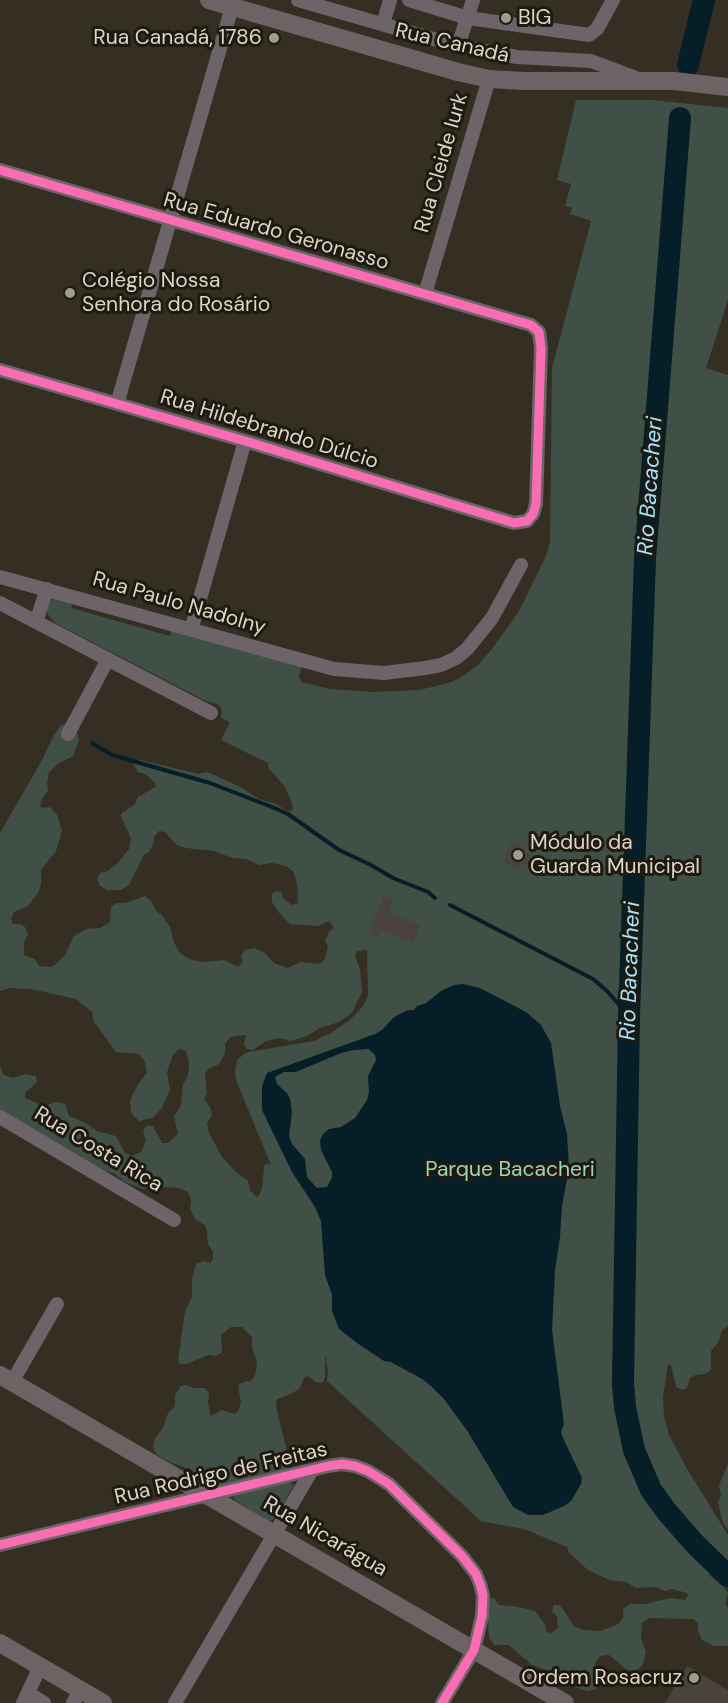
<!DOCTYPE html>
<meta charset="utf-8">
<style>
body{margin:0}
canvas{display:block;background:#342e23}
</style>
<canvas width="728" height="1703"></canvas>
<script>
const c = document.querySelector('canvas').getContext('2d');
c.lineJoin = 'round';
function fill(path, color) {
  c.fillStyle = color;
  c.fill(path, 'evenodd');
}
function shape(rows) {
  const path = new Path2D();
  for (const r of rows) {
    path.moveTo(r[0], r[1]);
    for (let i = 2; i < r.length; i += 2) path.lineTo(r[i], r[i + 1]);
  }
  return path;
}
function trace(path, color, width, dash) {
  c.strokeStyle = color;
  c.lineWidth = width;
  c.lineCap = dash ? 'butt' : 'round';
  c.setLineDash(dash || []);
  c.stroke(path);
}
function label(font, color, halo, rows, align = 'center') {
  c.font = font + ' "DM Sans",sans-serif';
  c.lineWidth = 6;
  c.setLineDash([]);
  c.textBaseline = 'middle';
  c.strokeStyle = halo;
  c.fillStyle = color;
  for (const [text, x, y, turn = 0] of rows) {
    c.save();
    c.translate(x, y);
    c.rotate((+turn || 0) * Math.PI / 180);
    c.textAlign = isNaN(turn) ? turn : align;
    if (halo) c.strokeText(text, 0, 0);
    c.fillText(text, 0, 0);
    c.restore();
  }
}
const green = shape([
 [576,100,653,100,728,108,728,300,706,368,728,375,728,1326,722,1330,719,1341,711,1351,711,1370,705,1374,695,1375,690,1378,687,1388,682,1390,676,1387,671,1365,668,1364,663,1397,664,1416,669,1435,687,1469,728,1535,728,1584,725,1586,712,1574,709,1575,725,1588,728,1593,725,1603,728,1608,728,1646,714,1646,702,1640,698,1631,698,1623,693,1619,649,1618,642,1623,641,1638,646,1652,643,1664,637,1671,627,1670,609,1655,600,1656,595,1663,599,1680,596,1689,587,1691,572,1686,563,1676,532,1665,509,1645,494,1645,489,1637,487,1604,489,1598,494,1598,499,1605,514,1606,535,1611,544,1623,547,1632,551,1633,558,1628,557,1617,552,1611,554,1605,560,1605,574,1626,584,1630,601,1631,618,1624,623,1618,623,1609,630,1604,645,1604,671,1598,685,1600,688,1596,687,1593,672,1589,665,1591,656,1587,636,1588,626,1582,609,1580,588,1570,569,1553,567,1547,524,1529,481,1521,327,1381,328,1371,325,1354,325,1377,323,1382,317,1383,308,1376,304,1378,300,1388,291,1394,277,1399,276,1406,290,1464,288,1469,214,1490,200,1485,199,1479,192,1470,167,1461,156,1454,153,1447,155,1438,163,1428,168,1413,175,1406,175,1395,181,1386,186,1385,194,1388,205,1388,209,1393,208,1403,211,1416,222,1410,234,1414,238,1412,241,1403,238,1385,246,1381,250,1382,255,1376,257,1362,252,1348,252,1337,242,1327,231,1327,221,1335,222,1352,216,1356,208,1355,187,1364,180,1364,178,1361,185,1311,192,1297,192,1278,196,1264,204,1261,210,1263,213,1259,213,1252,208,1244,207,1231,205,1225,196,1220,190,1209,191,1200,188,1192,179,1188,159,1187,143,1189,125,1182,114,1173,103,1171,38,1132,0,1112,0,1067,4,1075,13,1078,25,1074,36,1076,37,1082,25,1093,25,1098,44,1106,56,1102,65,1104,69,1116,86,1123,97,1131,116,1136,125,1153,132,1156,141,1152,146,1140,143,1131,146,1126,153,1126,162,1143,168,1143,178,1134,174,1116,181,1106,183,1084,188,1076,189,1063,186,1051,179,1049,173,1055,167,1072,170,1090,162,1108,152,1118,139,1121,131,1113,130,1100,138,1084,147,1073,145,1062,139,1054,116,1052,94,1022,92,1012,76,999,31,989,10,988,0,991,0,833,41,762,54,735,61,725,70,722,76,727,79,741,73,756,59,763,49,772,47,783,48,791,43,797,40,806,42,808,50,807,57,815,62,831,56,851,41,870,41,884,38,893,28,906,14,912,11,919,13,924,21,924,25,927,28,934,24,943,24,955,35,959,39,966,51,967,57,963,65,955,74,936,86,929,100,928,110,922,111,907,117,903,125,903,145,896,151,901,157,912,162,915,170,927,174,943,181,954,192,960,205,962,224,960,238,967,243,962,241,956,245,950,254,948,265,953,274,963,287,968,301,962,319,964,325,959,328,946,325,941,329,932,334,928,329,921,318,926,290,924,280,914,272,902,272,894,275,891,281,892,284,899,292,905,298,903,297,883,293,871,286,866,272,863,259,865,246,859,233,858,214,851,186,848,177,845,165,832,159,831,154,837,153,845,149,852,144,855,129,885,121,890,107,890,100,886,97,879,100,873,108,871,118,863,129,849,131,838,121,817,121,814,135,804,138,797,157,786,146,774,138,772,133,763,134,760,141,760,198,774,206,772,212,774,242,788,259,799,276,804,289,812,293,809,292,803,285,787,268,767,268,763,221,740,230,722,221,718,222,710,218,704,206,701,55,623,47,613,49,602,53,599,73,599,71,608,170,636,173,627,302,665,299,676,301,682,330,689,373,692,419,690,449,683,460,678,478,665,491,650,518,613,546,556,550,542,552,368,591,221,570,214,572,208,565,206,571,184,557,180],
 [367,950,368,995,363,1006,351,1019,331,1033,314,1041,248,1052,244,1054,237,1060,235,1072,236,1080,271,1165,268,1163,264,1166,262,1188,259,1196,256,1197,250,1190,248,1181,236,1172,222,1157,209,1133,207,1123,212,1115,210,1107,204,1099,207,1093,205,1076,207,1070,219,1064,225,1053,225,1044,230,1037,246,1035,244,1044,247,1049,253,1050,266,1041,280,1038,291,1041,307,1036,320,1028,339,1022,352,1013,362,992,360,969,355,956,357,951],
 [728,1464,728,1530,723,1523,718,1502,721,1495,719,1485],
 [290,1482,294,1485,275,1518,269,1522,234,1499,233,1496,237,1493]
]);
const water = shape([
 [463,984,480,988,526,1012,541,1025,551,1043,560,1106,567,1134,569,1168,562,1206,560,1237,555,1271,552,1330,564,1424,561,1432,563,1438,582,1478,581,1484,571,1501,564,1506,543,1515,528,1515,513,1507,468,1432,444,1399,432,1387,422,1379,391,1362,384,1361,357,1343,339,1329,332,1311,332,1295,325,1275,321,1221,315,1207,292,1172,262,1110,262,1086,267,1073,375,1034,382,1030,394,1017,408,1010,414,1010,417,1006,426,1003,441,991,454,985],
 [369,1049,375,1055,376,1060,368,1076,369,1092,367,1100,355,1118,341,1127,329,1129,323,1134,320,1140,321,1150,332,1172,332,1177,327,1187,317,1188,307,1177,305,1159,292,1144,289,1136,292,1112,290,1099,287,1093,277,1084,275,1077,284,1072,296,1072,341,1053,354,1050]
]);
const stream = shape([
 [92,743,112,755,210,783,272,807,288,814,339,850,371,865,393,878,428,892,435,898],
 [450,905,593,979,607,991,629,1016]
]);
const river = shape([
 [688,65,704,0],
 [680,118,645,559,629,1016,623,1384,625,1407,634,1450,651,1490,667,1512,695,1544,728,1576]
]);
const building = shape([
 [512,843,526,849,525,852,531,855,526,866,521,863,518,868,504,863,506,857,505,856],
 [384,896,393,900,389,912,420,925,413,943,381,930,378,937,368,933],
 [687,1666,728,1690,728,1703,665,1703]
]);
const minor = shape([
 [298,0,458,46,517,57,591,61,636,78],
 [409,0,468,18,589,35,597,29,613,0],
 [383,24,390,0],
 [458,46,473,0],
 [0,170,531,325,539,332,541,348,536,504,533,514,527,521,514,523,245,441,0,370],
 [425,294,489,79],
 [117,404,232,7],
 [0,577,334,669,384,673,425,668,441,665,456,658,467,649,492,618,521,565],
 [0,603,211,713],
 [36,622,47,589],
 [191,630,245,441],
 [68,734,108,659],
 [0,1117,174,1220],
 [12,1382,57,1304],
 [0,1545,328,1466,342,1464,355,1466,368,1471,389,1484,462,1556,476,1574,480,1584,483,1595,482,1616,474,1650,442,1703],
 [28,1693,44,1703],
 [23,1703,40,1667],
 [73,1703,80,1690],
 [175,1703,312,1470]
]);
const major = shape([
 [209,0,458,72,489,79,524,81,674,81,728,87],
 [0,1375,565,1703],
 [0,1643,103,1703]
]);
const cycleway = shape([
 [0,170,531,325,539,332,541,348,536,504,533,514,527,521,514,523,245,441,0,370],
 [0,1545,328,1466,342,1464,355,1466,368,1471,389,1484,462,1556,476,1574,480,1584,483,1595,482,1616,474,1650,442,1703]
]);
const markers = [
 [506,18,6,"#a19b8e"],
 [274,38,6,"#a19b8e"],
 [70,293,6,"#a19b8e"],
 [518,855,6,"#a19b8e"],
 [694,1678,6,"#a19b8e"]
];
const poiNames = [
 ["BIG",518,18],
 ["Rua Canadá, 1786",262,38,"right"],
 ["Colégio Nossa",82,281],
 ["Senhora do Rosário",82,305],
 ["Módulo da",530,843],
 ["Guarda Municipal",530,867],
 ["Ordem Rosacruz",682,1678,"right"]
];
const streetNames = [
 ["Rua Canadá",452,44,13],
 ["Rua Cleide Iurk",442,163,-74],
 ["Rua Eduardo Geronasso",276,232,16],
 ["Rua Hildebrando Dúlcio",269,430,17],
 ["Rua Paulo Nadolny",179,604,16],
 ["Rua Costa Rica",98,1150,31],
 ["Rua Rodrigo de Freitas",221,1474,-13],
 ["Rua Nicarágua",325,1537,30]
];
const parkNames = [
 ["Parque Bacacheri",510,1170]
];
const waterNames = [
 ["Rio Bacacheri",651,486,-86],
 ["Rio Bacacheri",631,971,-88]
];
fill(green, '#405046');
fill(water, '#051e28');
trace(stream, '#051e28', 4);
trace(river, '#051e28', 22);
fill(building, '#4a423c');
trace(minor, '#6c6468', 14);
trace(major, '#6d6264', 18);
trace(cycleway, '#f96db3', 9);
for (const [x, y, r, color] of markers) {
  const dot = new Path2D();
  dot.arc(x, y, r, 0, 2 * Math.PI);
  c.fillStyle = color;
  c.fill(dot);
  trace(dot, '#1f1a10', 2);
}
label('21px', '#dcd5c8', '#1f1a10', poiNames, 'left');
label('21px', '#dcd5c8', '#1f1a10', streetNames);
label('21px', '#9cd7bb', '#1f1a10', parkNames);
label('italic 22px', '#a6e3ff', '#1f1a10', waterNames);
</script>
